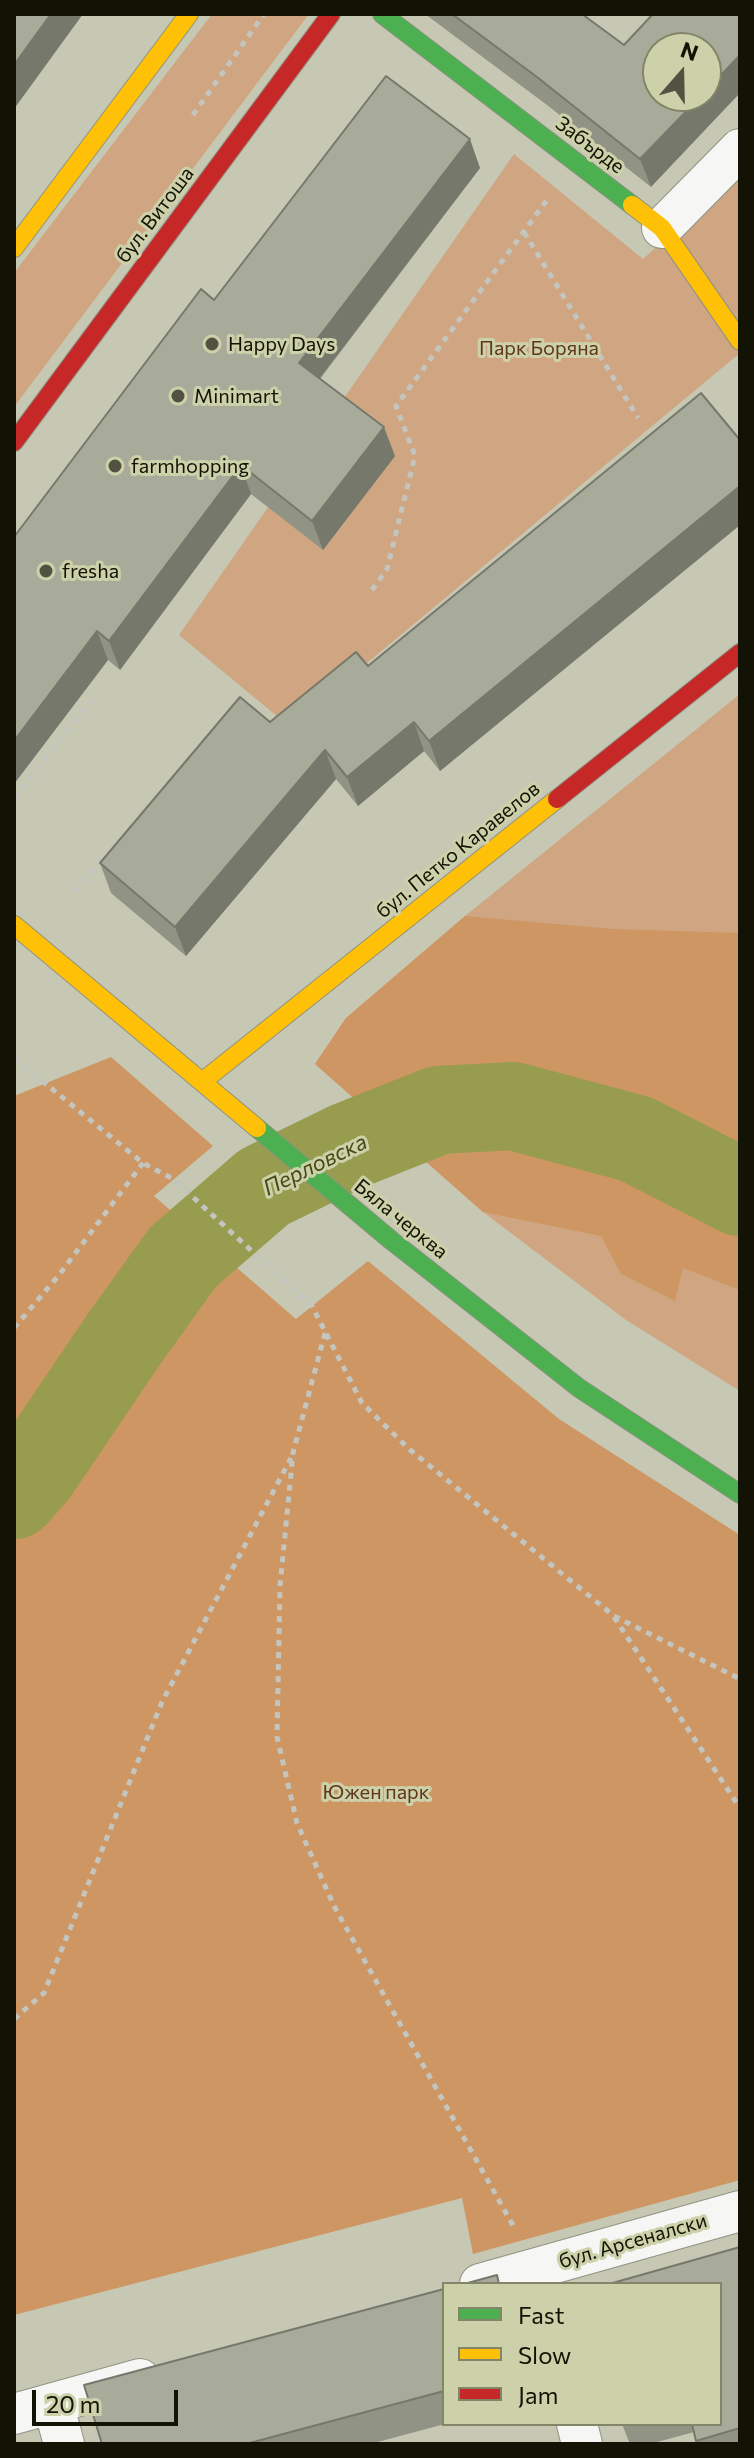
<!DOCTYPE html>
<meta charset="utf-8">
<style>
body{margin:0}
#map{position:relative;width:754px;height:2458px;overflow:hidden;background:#c6c8b3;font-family:Commissioner,sans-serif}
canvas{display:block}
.frame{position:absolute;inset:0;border:16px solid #121305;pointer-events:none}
.legend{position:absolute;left:442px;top:2282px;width:280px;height:144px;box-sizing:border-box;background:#cdd1aa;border:2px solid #828568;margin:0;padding:10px 14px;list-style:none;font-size:24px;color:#121305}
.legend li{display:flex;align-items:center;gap:16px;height:40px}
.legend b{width:40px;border:2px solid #828568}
.north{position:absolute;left:642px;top:32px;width:80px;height:80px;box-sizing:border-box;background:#cdd1aa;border:2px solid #828568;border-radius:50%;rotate:20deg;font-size:22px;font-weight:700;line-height:32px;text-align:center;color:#121305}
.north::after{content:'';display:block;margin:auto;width:28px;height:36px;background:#515242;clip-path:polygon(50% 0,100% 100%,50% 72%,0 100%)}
.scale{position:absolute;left:32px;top:2390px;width:146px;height:36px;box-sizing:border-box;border:4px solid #121305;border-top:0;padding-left:10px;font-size:24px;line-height:28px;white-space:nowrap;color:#121305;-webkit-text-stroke:6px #cdd1aa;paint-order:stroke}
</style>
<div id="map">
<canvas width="754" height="2458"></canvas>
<div class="frame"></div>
<ul class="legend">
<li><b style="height:10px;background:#4caf50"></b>Fast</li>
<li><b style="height:10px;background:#ffc107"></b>Slow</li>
<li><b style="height:10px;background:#c62828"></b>Jam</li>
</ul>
<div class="north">N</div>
<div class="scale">20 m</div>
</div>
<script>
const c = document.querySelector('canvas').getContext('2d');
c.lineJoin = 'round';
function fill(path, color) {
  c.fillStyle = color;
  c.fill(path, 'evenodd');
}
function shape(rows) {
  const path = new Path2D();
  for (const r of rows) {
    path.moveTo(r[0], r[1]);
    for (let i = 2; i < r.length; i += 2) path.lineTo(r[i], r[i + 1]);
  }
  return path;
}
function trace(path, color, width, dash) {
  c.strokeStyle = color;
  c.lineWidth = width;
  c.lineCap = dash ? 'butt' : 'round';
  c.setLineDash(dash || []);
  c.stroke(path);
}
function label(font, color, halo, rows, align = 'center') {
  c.font = font + ' Commissioner,sans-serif';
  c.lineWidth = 6;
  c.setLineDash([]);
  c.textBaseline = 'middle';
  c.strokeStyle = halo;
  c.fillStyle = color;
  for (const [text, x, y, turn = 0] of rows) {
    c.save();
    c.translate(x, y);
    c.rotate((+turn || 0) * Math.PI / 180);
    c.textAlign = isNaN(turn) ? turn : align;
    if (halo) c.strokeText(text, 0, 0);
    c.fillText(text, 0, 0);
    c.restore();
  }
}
const green = shape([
 [212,14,309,14,14,407,14,273],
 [514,154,643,259,740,171,740,353,290,727,179,635],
 [740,694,740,1391,626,1320,483,1212,315,1064,346,1018,465,916]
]);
const forest = shape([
 [465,916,613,929,740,933,740,1290,683,1268,675,1301,621,1274,601,1236,483,1212,315,1064,346,1018],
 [111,1057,213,1146,154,1196,296,1319,368,1261,559,1419,740,1535,740,2180,473,2254,462,2198,14,2315,14,1096]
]);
const river = shape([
 [14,1495,34,1472,124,1339,183,1257,264,1187,346,1147,439,1110,513,1106,636,1139,740,1192]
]);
const path = shape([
 [193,115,264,14],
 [524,232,638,418],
 [372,590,387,569,415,456,396,406,547,200],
 [14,798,92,700],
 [74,891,103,861],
 [14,1058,143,1163,173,1179,312,1306,362,1403,409,1449,614,1616,740,1679],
 [14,1328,59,1275,143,1163],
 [325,1333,293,1453,280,1586,277,1737,297,1823,334,1906,515,2229],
 [614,1617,740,1808],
 [14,2019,44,1993,162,1702,291,1458]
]);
const street = shape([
 [662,228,740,149],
 [480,2284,740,2211],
 [53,2403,64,2444],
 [14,2414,140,2379],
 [577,2424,582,2444]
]);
const fast = shape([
 [382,14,632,205],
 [257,1128,392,1241,579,1388,740,1494]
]);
const slow = shape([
 [632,205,662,228,740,341],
 [14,248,189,14],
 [14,925,257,1128],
 [203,1081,557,799]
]);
const jam = shape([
 [14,442,331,14],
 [557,799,740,653]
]);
const wall = shape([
 [425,14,582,14,624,45,651,187,547,105],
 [480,168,320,379,395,456,323,550,251,494,120,670,108,660,14,784,14,537,214,300],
 [740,440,740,525,440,771,424,751,358,806,336,779,186,956,111,893,100,863,270,722,368,666],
 [740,2247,740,2444,697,2444,694,2432,650,2444,630,2444,622,2424,720,2424],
 [444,2289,444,2424,445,2424,370,2444,102,2444]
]);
const shadedWall = shape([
 [51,14,83,14,14,109,14,65],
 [740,55,740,93,651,187,640,159,701,96,706,96,706,91],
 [470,139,480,168,309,392,299,363],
 [384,427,395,456,323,550,312,521],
 [241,465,251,494,120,670,109,641],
 [740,486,740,525,440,771,429,741],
 [97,631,108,660,14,784,14,741],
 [414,722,424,751,358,806,347,777],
 [325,750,336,779,186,956,175,927]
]);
const building = shape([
 [14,14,51,14,14,65,14,14],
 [452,14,582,14,624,45,653,14,740,14,740,55,706,91,706,48,658,48,658,96,701,96,640,159,537,77,452,14],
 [386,76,470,139,299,363,384,427,312,521,241,465,109,641,97,631,14,741,14,537,201,289,214,300,386,76],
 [701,393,740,440,740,486,429,741,414,722,347,777,325,750,175,927,100,863,240,697,270,722,356,652,368,666,701,393],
 [740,2247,740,2428,696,2441,692,2424,720,2424,720,2284,609,2284,740,2247],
 [497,2275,499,2284,464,2284,497,2275],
 [444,2289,444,2391,246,2444,102,2444,84,2385,444,2289]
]);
const markers = [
 [212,344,8,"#515242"],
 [178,396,8,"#515242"],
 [115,466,8,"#515242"],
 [46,571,8,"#515242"]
];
const streetNames = [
 ["Забърде",590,145,37],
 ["бул. Витоша",155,215,-53],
 ["бул. Петко Каравелов",458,850,-39],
 ["Бяла черква",401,1219,39],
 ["бул. Арсеналски",633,2241,-16]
];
const poiNames = [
 ["Happy Days",228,344],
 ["Minimart",194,396],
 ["farmhopping",131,466],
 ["fresha",62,571]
];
const parkNames = [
 ["Парк Боряна",539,348],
 ["Южен парк",376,1792]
];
const waterNames = [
 ["Перловска",315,1165,-26]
];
fill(green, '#d0a682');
fill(forest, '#cd9663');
trace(river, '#989c4f', 88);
trace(street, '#909282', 42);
trace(fast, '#909282', 20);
trace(slow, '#909282', 20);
trace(jam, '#909282', 20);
trace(path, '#c3c5be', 5, [6, 6]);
trace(street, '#f6f7f4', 40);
trace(fast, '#4caf50', 18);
trace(slow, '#ffc107', 18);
trace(jam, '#c62828', 18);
fill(wall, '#919384');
fill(shadedWall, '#76786c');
fill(building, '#a9ab9a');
trace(building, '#76786c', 2);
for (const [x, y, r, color] of markers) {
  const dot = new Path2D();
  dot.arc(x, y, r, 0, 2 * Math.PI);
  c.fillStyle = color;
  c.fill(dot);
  trace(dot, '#cdd1aa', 3);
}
label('20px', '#121305', '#cdd1aa', streetNames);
label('20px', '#121305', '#cdd1aa', poiNames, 'left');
label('20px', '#61371c', '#cdd1aa', parkNames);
label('italic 22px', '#464914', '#cdd1aa', waterNames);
</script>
